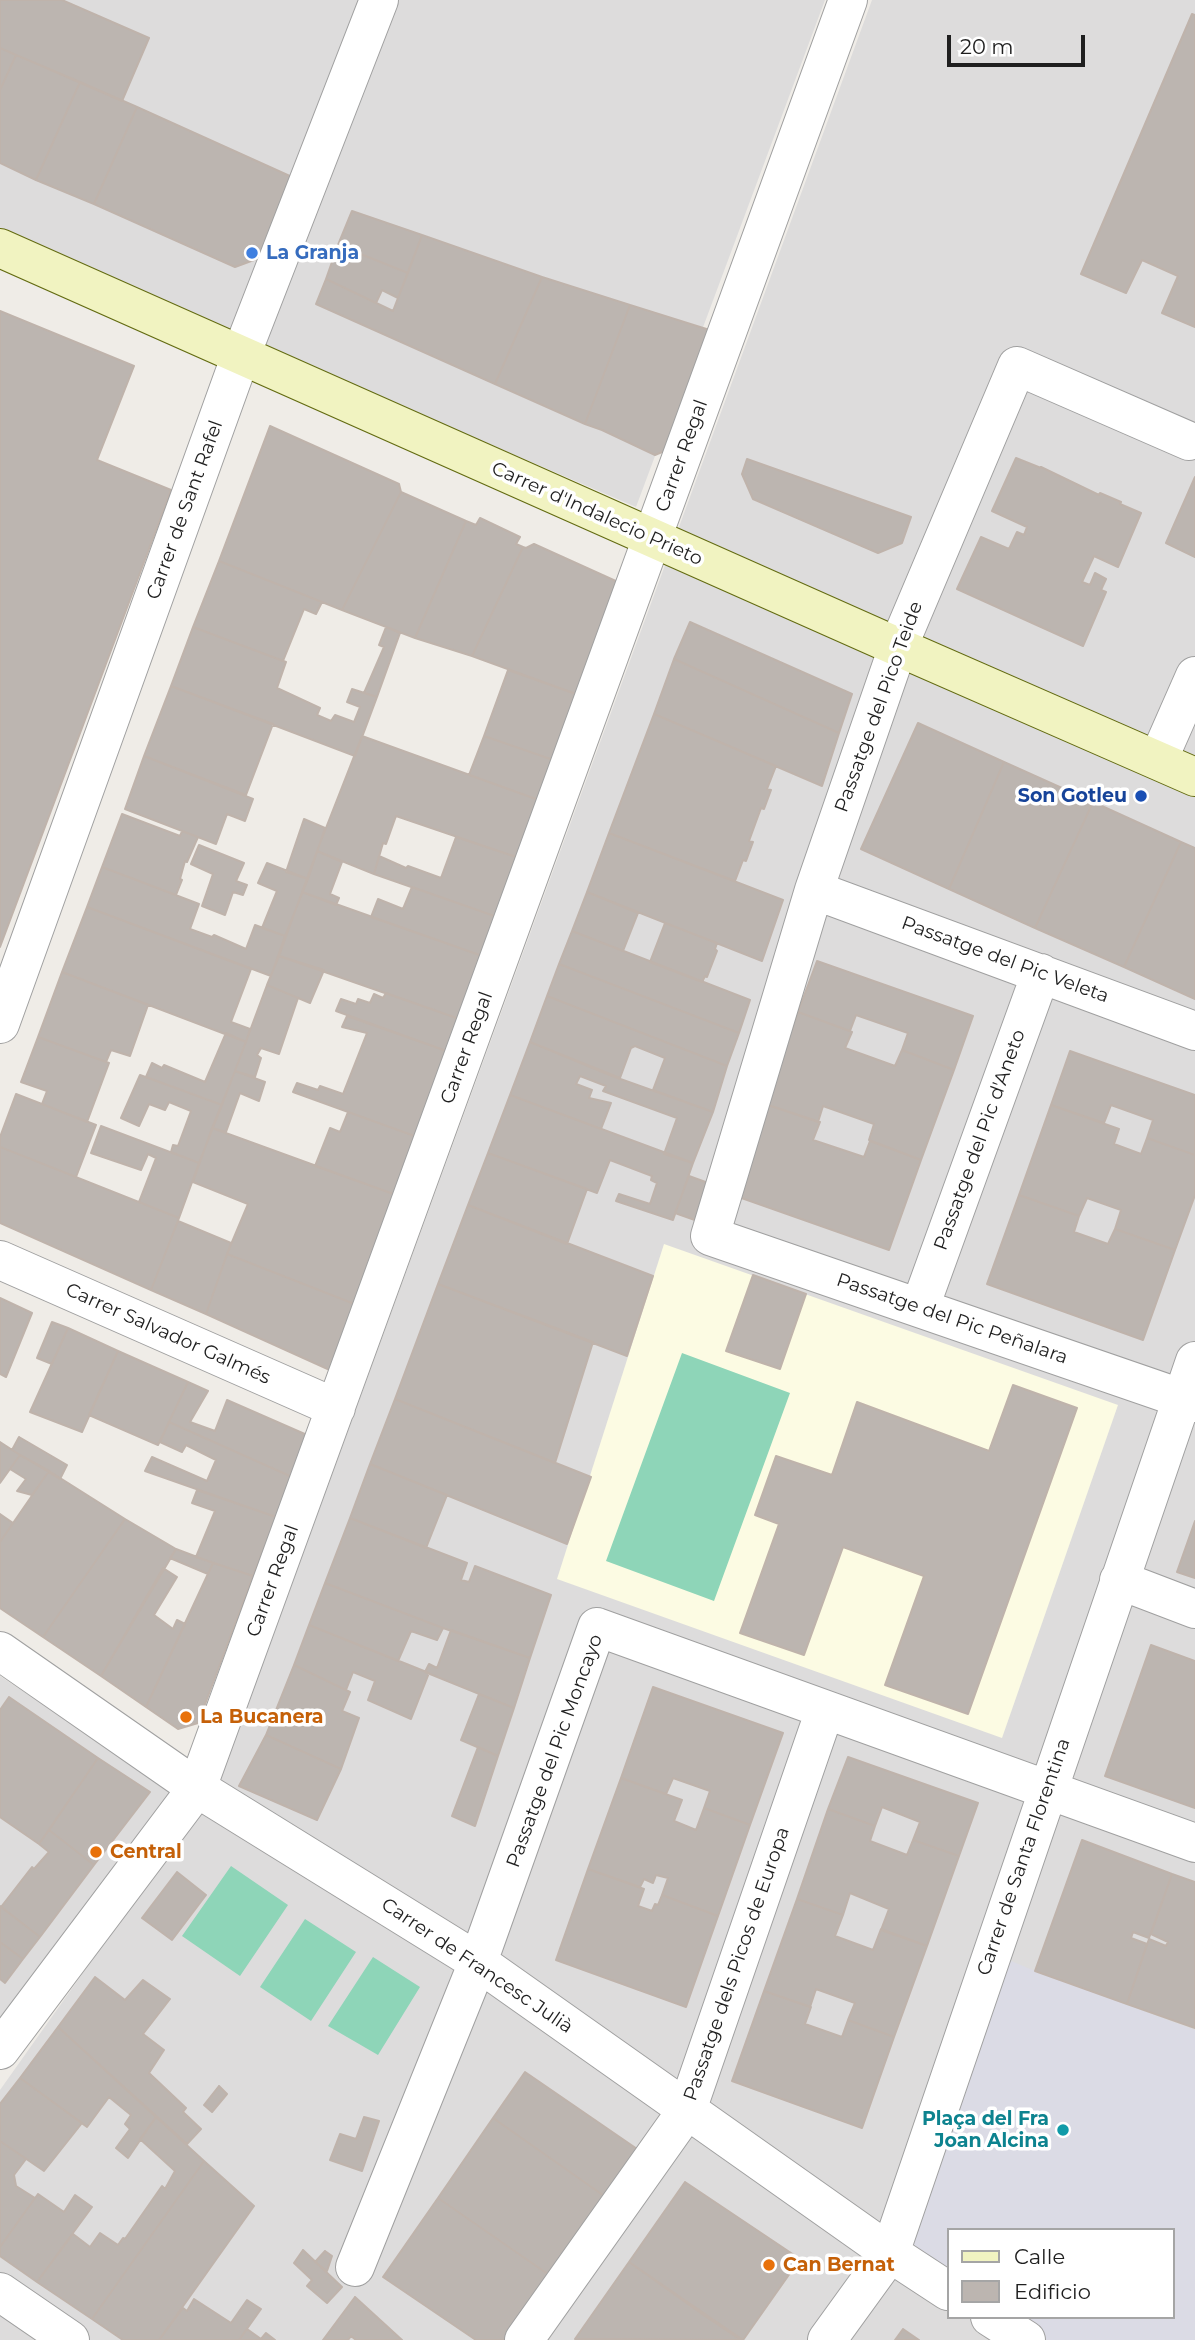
<!DOCTYPE html>
<meta charset="utf-8">
<style>
body{margin:0}
#map{position:relative;width:1195px;height:2340px;overflow:hidden;background:#efece7;font-family:Montserrat,sans-serif}
canvas{display:block}
.legend{position:absolute;left:947px;top:2228px;width:228px;height:91px;box-sizing:border-box;background:#fff;border:2px solid #a5a5a5;margin:0;padding:9px 12px;list-style:none;font-size:21px;color:#1f1f1f}
.legend li{display:flex;align-items:center;gap:14px;height:35px}
.legend b{width:35px;border:2px solid #a5a5a5}
.scale{position:absolute;left:947px;top:35px;width:138px;height:32px;box-sizing:border-box;border:4px solid #1f1f1f;border-top:0;padding-left:9px;font-size:21px;line-height:24px;white-space:nowrap;color:#1f1f1f;-webkit-text-stroke:5px #fff;paint-order:stroke}
</style>
<div id="map">
<canvas width="1195" height="2340"></canvas>
<ul class="legend">
<li><b style="height:9px;background:#f1f3c1"></b>Calle</li>
<li><b style="height:19px;background:#bcb5b0"></b>Edificio</li>
</ul>
<div class="scale">20 m</div>
</div>
<script>
const c = document.querySelector('canvas').getContext('2d');
c.lineJoin = 'round';
function fill(path, color) {
  c.fillStyle = color;
  c.fill(path, 'evenodd');
}
function shape(rows) {
  const path = new Path2D();
  for (const r of rows) {
    path.moveTo(r[0], r[1]);
    for (let i = 2; i < r.length; i += 2) path.lineTo(r[i], r[i + 1]);
  }
  return path;
}
function trace(path, color, width, dash) {
  c.strokeStyle = color;
  c.lineWidth = width;
  c.lineCap = dash ? 'butt' : 'round';
  c.setLineDash(dash || []);
  c.stroke(path);
}
function label(font, color, halo, rows, align = 'center') {
  c.font = font + ' Montserrat,sans-serif';
  c.lineWidth = 7;
  c.setLineDash([]);
  c.textBaseline = 'middle';
  c.strokeStyle = halo;
  c.fillStyle = color;
  for (const [text, x, y, turn = 0] of rows) {
    c.save();
    c.translate(x, y);
    c.rotate((+turn || 0) * Math.PI / 180);
    c.textAlign = isNaN(turn) ? turn : align;
    if (halo) c.strokeText(text, 0, 0);
    c.fillText(text, 0, 0);
    c.restore();
  }
}
const residential = shape([
 [0,0,825,0,636,507,0,234],
 [872,0,1195,0,1195,2340,0,2340,0,2090,197,1812,223,1772],
 [948,2230,1172,2230,1172,2317,948,2317],
 [0,1676,176,1792,0,2038]
]);
const education = shape([
 [664,1244,1118,1405,1002,1738,557,1579]
]);
const pitch = shape([
 [682,1353,790,1393,714,1601,606,1561],
 [231,1866,288,1905,240,1976,182,1936],
 [305,1919,356,1952,311,2021,260,1987],
 [373,1957,420,1987,378,2055,328,2026]
]);
const plaza = shape([
 [992,1953,1035,1971,1195,2030,1195,2340,1026,2340,990,2317,1172,2317,1172,2230,948,2230,948,2291,890,2253]
]);
const building = shape([
 [0,0,62,0,149,38,122,101,0,48,0,0],
 [1192,14,1195,15,1195,327,1162,313,1178,276,1142,260,1126,293,1081,274,1192,14],
 [0,48,16,55,0,90,0,48],
 [16,55,80,82,36,180,0,163,0,90,16,55],
 [80,82,137,107,94,204,36,180,80,82],
 [137,107,292,177,262,257,235,267,94,204,137,107],
 [352,211,422,235,408,273,338,245,352,211],
 [422,235,542,277,495,384,316,304,326,279,393,311,422,235],
 [338,245,408,273,398,298,382,290,376,303,326,279,338,245],
 [542,277,630,305,585,424,495,384,542,277],
 [630,305,716,332,681,444,655,455,602,430,585,424,630,305],
 [0,311,134,366,97,460,171,490,0,947,0,311],
 [270,426,399,484,401,492,342,610,219,561,270,426],
 [1016,458,1041,468,1041,467,1099,495,1100,493,1121,502,1120,504,1141,513,1118,567,1094,556,1082,582,1090,585,1095,573,1106,579,1101,590,1106,592,1083,646,957,589,981,537,1009,549,1017,532,1024,535,1027,527,992,511,1016,458],
 [747,459,911,517,902,543,878,553,753,499,742,474,747,459],
 [1195,477,1195,557,1166,543,1195,477],
 [401,492,466,521,415,638,342,610,401,492],
 [480,518,520,537,516,544,523,547,472,656,415,638,466,521,476,525,480,518],
 [534,544,629,587,587,698,472,656,523,547,526,548,534,544],
 [219,561,322,602,316,614,304,609,283,661,193,627,219,561],
 [690,622,852,694,839,733,674,659,690,622],
 [193,627,286,662,277,688,320,708,317,715,331,721,335,715,354,722,360,707,347,702,352,689,377,697,355,756,171,686,193,627],
 [386,627,400,633,377,697,364,693,384,647,379,645,386,627],
 [674,659,839,733,822,786,654,714,674,659],
 [508,670,587,698,562,763,484,736,508,670],
 [171,686,273,724,246,795,144,756,171,686],
 [654,714,776,766,767,789,771,790,764,809,761,808,749,841,753,842,746,861,743,860,735,881,609,833,654,714],
 [918,723,1004,762,949,889,861,849,918,723],
 [362,736,547,803,525,860,396,816,386,844,383,843,374,874,317,851,362,736],
 [484,736,562,763,547,803,469,775,484,736],
 [144,756,253,799,245,821,227,814,216,844,125,809,144,756],
 [1004,762,1093,802,1035,928,949,889,1004,762],
 [1093,802,1181,842,1124,967,1035,928,1093,802],
 [122,814,180,836,182,831,198,837,187,862,185,861,180,879,182,880,176,895,102,867,122,814],
 [304,819,325,828,308,879,286,872,304,819],
 [609,833,783,900,762,961,587,892,609,833],
 [456,837,525,860,503,919,374,874,379,856,406,868,408,866,441,878,456,837],
 [1181,842,1195,848,1195,999,1124,967,1181,842],
 [199,845,244,863,236,881,247,885,243,895,233,892,225,915,202,906,213,874,191,864,199,845],
 [317,851,342,862,330,894,339,898,336,905,302,892,317,851],
 [267,863,308,879,285,936,262,928,277,891,258,883,267,863],
 [102,867,199,904,190,929,212,937,214,935,246,949,255,925,285,936,271,976,87,907,102,867],
 [412,887,503,919,488,958,371,917,378,899,403,909,412,887],
 [302,892,488,958,465,1021,279,956,302,892],
 [587,892,638,913,623,951,572,931,587,892],
 [87,907,251,969,231,1022,250,1029,246,1042,62,972,87,907],
 [665,923,717,943,715,949,717,951,707,977,705,976,702,982,650,962,665,923],
 [572,931,750,1000,739,1033,559,964,572,931],
 [279,956,324,970,310,1003,267,985,279,956],
 [817,961,973,1016,954,1070,902,1050,908,1033,856,1015,850,1031,798,1012,817,961],
 [559,964,739,1033,727,1066,547,996,559,964],
 [62,972,148,1005,130,1056,111,1050,106,1062,38,1037,62,972],
 [267,985,298,998,279,1054,261,1048,257,1055,261,1058,255,1077,235,1071,267,985],
 [386,993,465,1021,452,1053,336,1011,341,999,356,1004,358,999,370,1003,374,994,383,998,386,993],
 [547,996,727,1066,713,1112,653,1090,665,1058,635,1046,631,1048,620,1078,530,1042,547,996],
 [798,1012,852,1032,845,1048,895,1066,902,1050,954,1070,921,1160,869,1140,874,1124,823,1106,818,1122,765,1104,798,1012],
 [347,1016,452,1053,420,1138,293,1092,297,1083,318,1090,320,1086,343,1094,367,1033,342,1027,347,1016],
 [226,1033,246,1042,222,1105,146,1077,152,1063,162,1068,164,1065,205,1082,226,1033],
 [38,1037,109,1063,87,1122,42,1104,47,1091,21,1082,38,1037],
 [530,1042,612,1076,713,1112,693,1163,664,1154,677,1118,603,1091,606,1086,580,1076,576,1084,592,1090,589,1098,611,1103,601,1129,510,1095,530,1042],
 [1070,1051,1195,1095,1195,1155,1147,1138,1153,1120,1111,1105,1104,1123,1051,1105,1070,1051],
 [235,1071,265,1082,259,1101,240,1093,226,1132,212,1128,235,1071],
 [140,1075,222,1105,199,1163,171,1152,173,1145,178,1146,191,1111,169,1102,165,1110,149,1104,139,1126,121,1118,140,1075],
 [16,1094,96,1125,76,1177,0,1147,0,1137,16,1094],
 [510,1095,693,1163,673,1220,616,1201,619,1194,650,1204,657,1183,651,1180,652,1176,610,1160,597,1193,488,1153,510,1095],
 [765,1104,820,1122,813,1140,864,1157,870,1141,921,1160,889,1250,733,1195,765,1104],
 [1051,1105,1119,1129,1114,1144,1141,1154,1147,1138,1195,1155,1195,1195,1175,1250,1115,1229,1121,1210,1087,1198,1079,1216,1019,1195,1051,1105],
 [348,1112,420,1138,399,1196,315,1166,330,1128,340,1132,348,1112],
 [101,1126,199,1163,179,1218,139,1202,156,1158,148,1154,141,1170,91,1153,101,1126],
 [212,1128,399,1196,357,1305,227,1254,248,1204,193,1182,212,1128],
 [0,1147,179,1218,151,1290,0,1223,0,1147],
 [488,1153,587,1189,567,1244,468,1205,488,1153],
 [689,1176,722,1188,709,1225,675,1213,689,1176],
 [1019,1195,1079,1216,1074,1232,1108,1244,1115,1229,1175,1250,1143,1340,987,1284,1019,1195],
 [468,1205,653,1276,627,1356,438,1284,468,1205],
 [178,1221,231,1243,206,1314,151,1290,178,1221],
 [227,1254,357,1305,332,1371,206,1314,227,1254],
 [753,1275,806,1294,780,1369,726,1351,753,1275],
 [438,1284,593,1342,555,1463,395,1399,438,1284],
 [0,1298,32,1313,6,1377,0,1374,0,1298],
 [52,1322,68,1328,52,1364,37,1358,52,1322],
 [68,1328,118,1351,82,1432,30,1412,68,1328],
 [118,1351,188,1382,158,1445,89,1415,118,1351],
 [188,1382,208,1391,190,1422,215,1431,227,1400,307,1435,292,1477,169,1422,188,1382],
 [1013,1385,1077,1408,968,1714,885,1685,924,1576,843,1547,804,1655,740,1633,779,1524,755,1515,776,1456,832,1475,857,1402,989,1451,1013,1385],
 [395,1399,591,1477,567,1544,370,1464,395,1399],
 [169,1422,292,1477,276,1517,145,1471,152,1457,207,1481,216,1460,186,1445,182,1452,160,1442,169,1422],
 [19,1437,67,1465,60,1479,12,1450,19,1437],
 [0,1442,20,1455,0,1483,0,1442],
 [20,1455,49,1471,32,1495,17,1491,26,1479,10,1469,20,1455],
 [370,1464,447,1495,426,1548,350,1518,370,1464],
 [49,1471,125,1519,43,1637,0,1608,0,1542,49,1471],
 [197,1490,276,1517,253,1576,196,1557,215,1511,192,1503,197,1490],
 [0,1514,13,1523,0,1542,0,1514],
 [350,1518,467,1563,461,1580,469,1582,475,1566,551,1595,530,1658,443,1628,325,1583,350,1518],
 [125,1519,176,1549,101,1676,43,1637,125,1519],
 [1195,1521,1195,1578,1177,1572,1195,1521],
 [176,1549,213,1563,208,1574,170,1558,176,1549],
 [213,1563,253,1576,198,1723,178,1729,146,1707,213,1563],
 [163,1568,177,1577,154,1615,173,1629,177,1620,185,1624,146,1707,101,1676,163,1568],
 [325,1583,443,1628,437,1640,411,1631,398,1661,309,1625,325,1583],
 [309,1625,429,1673,411,1719,368,1700,375,1681,353,1672,346,1690,294,1665,309,1625],
 [451,1630,530,1658,514,1708,425,1672,429,1664,437,1668,451,1630],
 [1151,1645,1195,1661,1195,1808,1105,1776,1151,1645],
 [294,1665,350,1692,342,1711,359,1718,341,1769,266,1735,294,1665],
 [653,1687,783,1733,750,1825,704,1808,710,1791,673,1778,666,1794,621,1778,653,1687],
 [479,1694,514,1708,498,1756,461,1740,479,1694],
 [9,1697,98,1758,39,1844,0,1817,0,1710,9,1697],
 [266,1735,341,1769,317,1820,239,1786,266,1735],
 [478,1747,498,1756,475,1826,452,1816,478,1747],
 [848,1757,978,1803,959,1856,913,1840,920,1822,882,1807,875,1826,828,1809,848,1757],
 [98,1758,150,1792,94,1865,49,1830,98,1758],
 [621,1778,682,1800,674,1821,696,1830,704,1808,750,1825,718,1916,662,1895,668,1878,656,1875,653,1883,644,1879,640,1887,588,1869,621,1778],
 [828,1809,875,1826,870,1841,907,1855,913,1840,959,1856,927,1946,881,1930,889,1909,850,1893,843,1915,797,1899,828,1809],
 [49,1830,94,1865,40,1937,1,1907,32,1867,34,1869,49,1852,39,1844,49,1830],
 [1082,1840,1172,1874,1149,1938,1133,1932,1131,1938,1147,1944,1127,2004,1035,1971,1082,1840],
 [588,1869,644,1889,638,1906,652,1911,655,1904,658,1905,662,1895,718,1916,686,2007,556,1960,588,1869],
 [177,1872,206,1895,172,1940,142,1918,177,1872],
 [1172,1874,1195,1882,1195,2028,1127,2004,1149,1939,1166,1946,1168,1942,1151,1934,1172,1874],
 [797,1899,843,1915,835,1936,873,1950,881,1929,927,1946,894,2037,848,2020,855,2003,816,1989,810,2007,764,1991,797,1899],
 [0,1906,40,1937,23,1959,0,1942,0,1906],
 [0,1942,23,1959,5,1983,0,1979,0,1942],
 [95,1977,125,2000,143,1980,170,1999,143,2034,164,2050,149,2073,186,2108,183,2112,201,2129,187,2144,58,2027,95,1977],
 [764,1991,811,2007,805,2024,842,2037,848,2020,894,2037,862,2128,732,2081,764,1991],
 [58,2027,156,2117,128,2158,116,2148,130,2129,125,2124,131,2115,109,2097,87,2127,20,2078,58,2027],
 [525,2072,640,2151,607,2198,493,2118,525,2072],
 [20,2078,82,2123,44,2171,0,2141,0,2104,20,2078],
 [219,2086,227,2094,212,2112,204,2105,219,2086],
 [156,2117,204,2161,92,2319,37,2282,73,2234,90,2247,100,2233,118,2245,123,2238,125,2239,162,2186,165,2189,175,2171,140,2139,156,2117],
 [364,2117,379,2121,362,2171,330,2160,340,2134,356,2139,364,2117],
 [493,2118,607,2198,552,2277,438,2198,493,2118],
 [0,2141,26,2159,14,2175,16,2186,35,2198,0,2247,0,2141],
 [204,2161,254,2206,159,2340,123,2340,92,2319,204,2161],
 [685,2182,800,2259,743,2340,629,2262,685,2182],
 [38,2194,64,2212,75,2195,92,2207,37,2282,0,2256,0,2247,38,2194],
 [438,2198,552,2277,507,2340,476,2340,383,2277,438,2198],
 [303,2250,342,2287,327,2303,307,2286,312,2280,294,2263,303,2250],
 [325,2251,332,2256,327,2271,315,2262,325,2251],
 [629,2262,702,2314,741,2340,575,2339,629,2262],
 [355,2297,402,2340,356,2340,351,2336,348,2340,323,2340,355,2297],
 [194,2299,231,2323,247,2300,261,2309,239,2340,159,2340,183,2308,187,2311,194,2299],
 [247,2329,261,2339,266,2333,275,2340,239,2340,247,2329],
 [903,2329,919,2340,895,2340,903,2329]
]);
const street = shape([
 [1189,441,1017,366,898,647,814,890,710,1236,1195,1403],
 [1158,760,1195,676],
 [814,890,1195,1031],
 [0,1024,241,355,379,0],
 [0,1260,336,1408],
 [920,1307,1041,973],
 [1119,1580,1195,1609],
 [0,1651,197,1788,478,1962,890,2253,948,2291],
 [0,2050,197,1788,848,0],
 [355,2267,478,1962,597,1627,1195,1843],
 [0,2292,70,2340],
 [990,2317,1026,2340],
 [524,2340,687,2110,825,1710],
 [827,2340,890,2253,1195,1361]
]);
const secondary = shape([
 [0,248,898,647,1195,777]
]);
const markers = [
 [252,253,7,"#3f7fe0"],
 [1141,796,7,"#1a4fb4"],
 [186,1717,7,"#e8710a"],
 [96,1852,7,"#e8710a"],
 [1063,2130,7,"#0f9aa8"],
 [769,2265,7,"#e8710a"]
];
const shopNames = [
 ["La Granja",266,253]
];
const streetNames = [
 ["Carrer Regal",682,456,-70],
 ["Carrer de Sant Rafel",185,510,-70],
 ["Carrer d'Indalecio Prieto",597,514,24],
 ["Passatge del Pico Teide",879,707,-70],
 ["Passatge del Pic Veleta",1005,960,20],
 ["Carrer Regal",467,1048,-70],
 ["Passatge del Pic d'Aneto",980,1140,-70],
 ["Passatge del Pic Peñalara",952,1319,19],
 ["Carrer Salvador Galmés",168,1334,24],
 ["Carrer Regal",273,1581,-70],
 ["Passatge del Pic Moncayo",555,1751,-70],
 ["Carrer de Santa Florentina",1024,1857,-71],
 ["Passatge dels Picos de Europa",737,1964,-71],
 ["Carrer de Francesc Julià",477,1966,34]
];
const transitNames = [
 ["Son Gotleu",1127,796]
];
const foodNames = [
 ["La Bucanera",200,1717],
 ["Central",110,1852],
 ["Can Bernat",783,2265]
];
const cultureNames = [
 ["Plaça del Fra",1049,2119],
 ["Joan Alcina",1049,2141]
];
fill(residential, '#dddcdc');
fill(education, '#fcfbe3');
fill(pitch, '#8ed5b8');
fill(plaza, '#dbdbe5');
fill(building, '#bcb5b0');
trace(building, '#bfb3ab', 2);
trace(street, '#a0a0a0', 40);
trace(secondary, '#636b11', 40);
trace(street, '#fff', 38);
trace(secondary, '#f1f3c1', 38);
for (const [x, y, r, color] of markers) {
  const dot = new Path2D();
  dot.arc(x, y, r, 0, 2 * Math.PI);
  c.fillStyle = color;
  c.fill(dot);
  trace(dot, '#fff', 2.5);
}
label('bold 19px', '#366cbe', '#fff', shopNames, 'left');
label('19px', '#1f1f1f', '#fff', streetNames);
label('bold 19px', '#164399', '#fff', transitNames, 'right');
label('bold 19px', '#c56008', '#fff', foodNames, 'left');
label('bold 19px', '#0d838f', '#fff', cultureNames, 'right');
</script>
